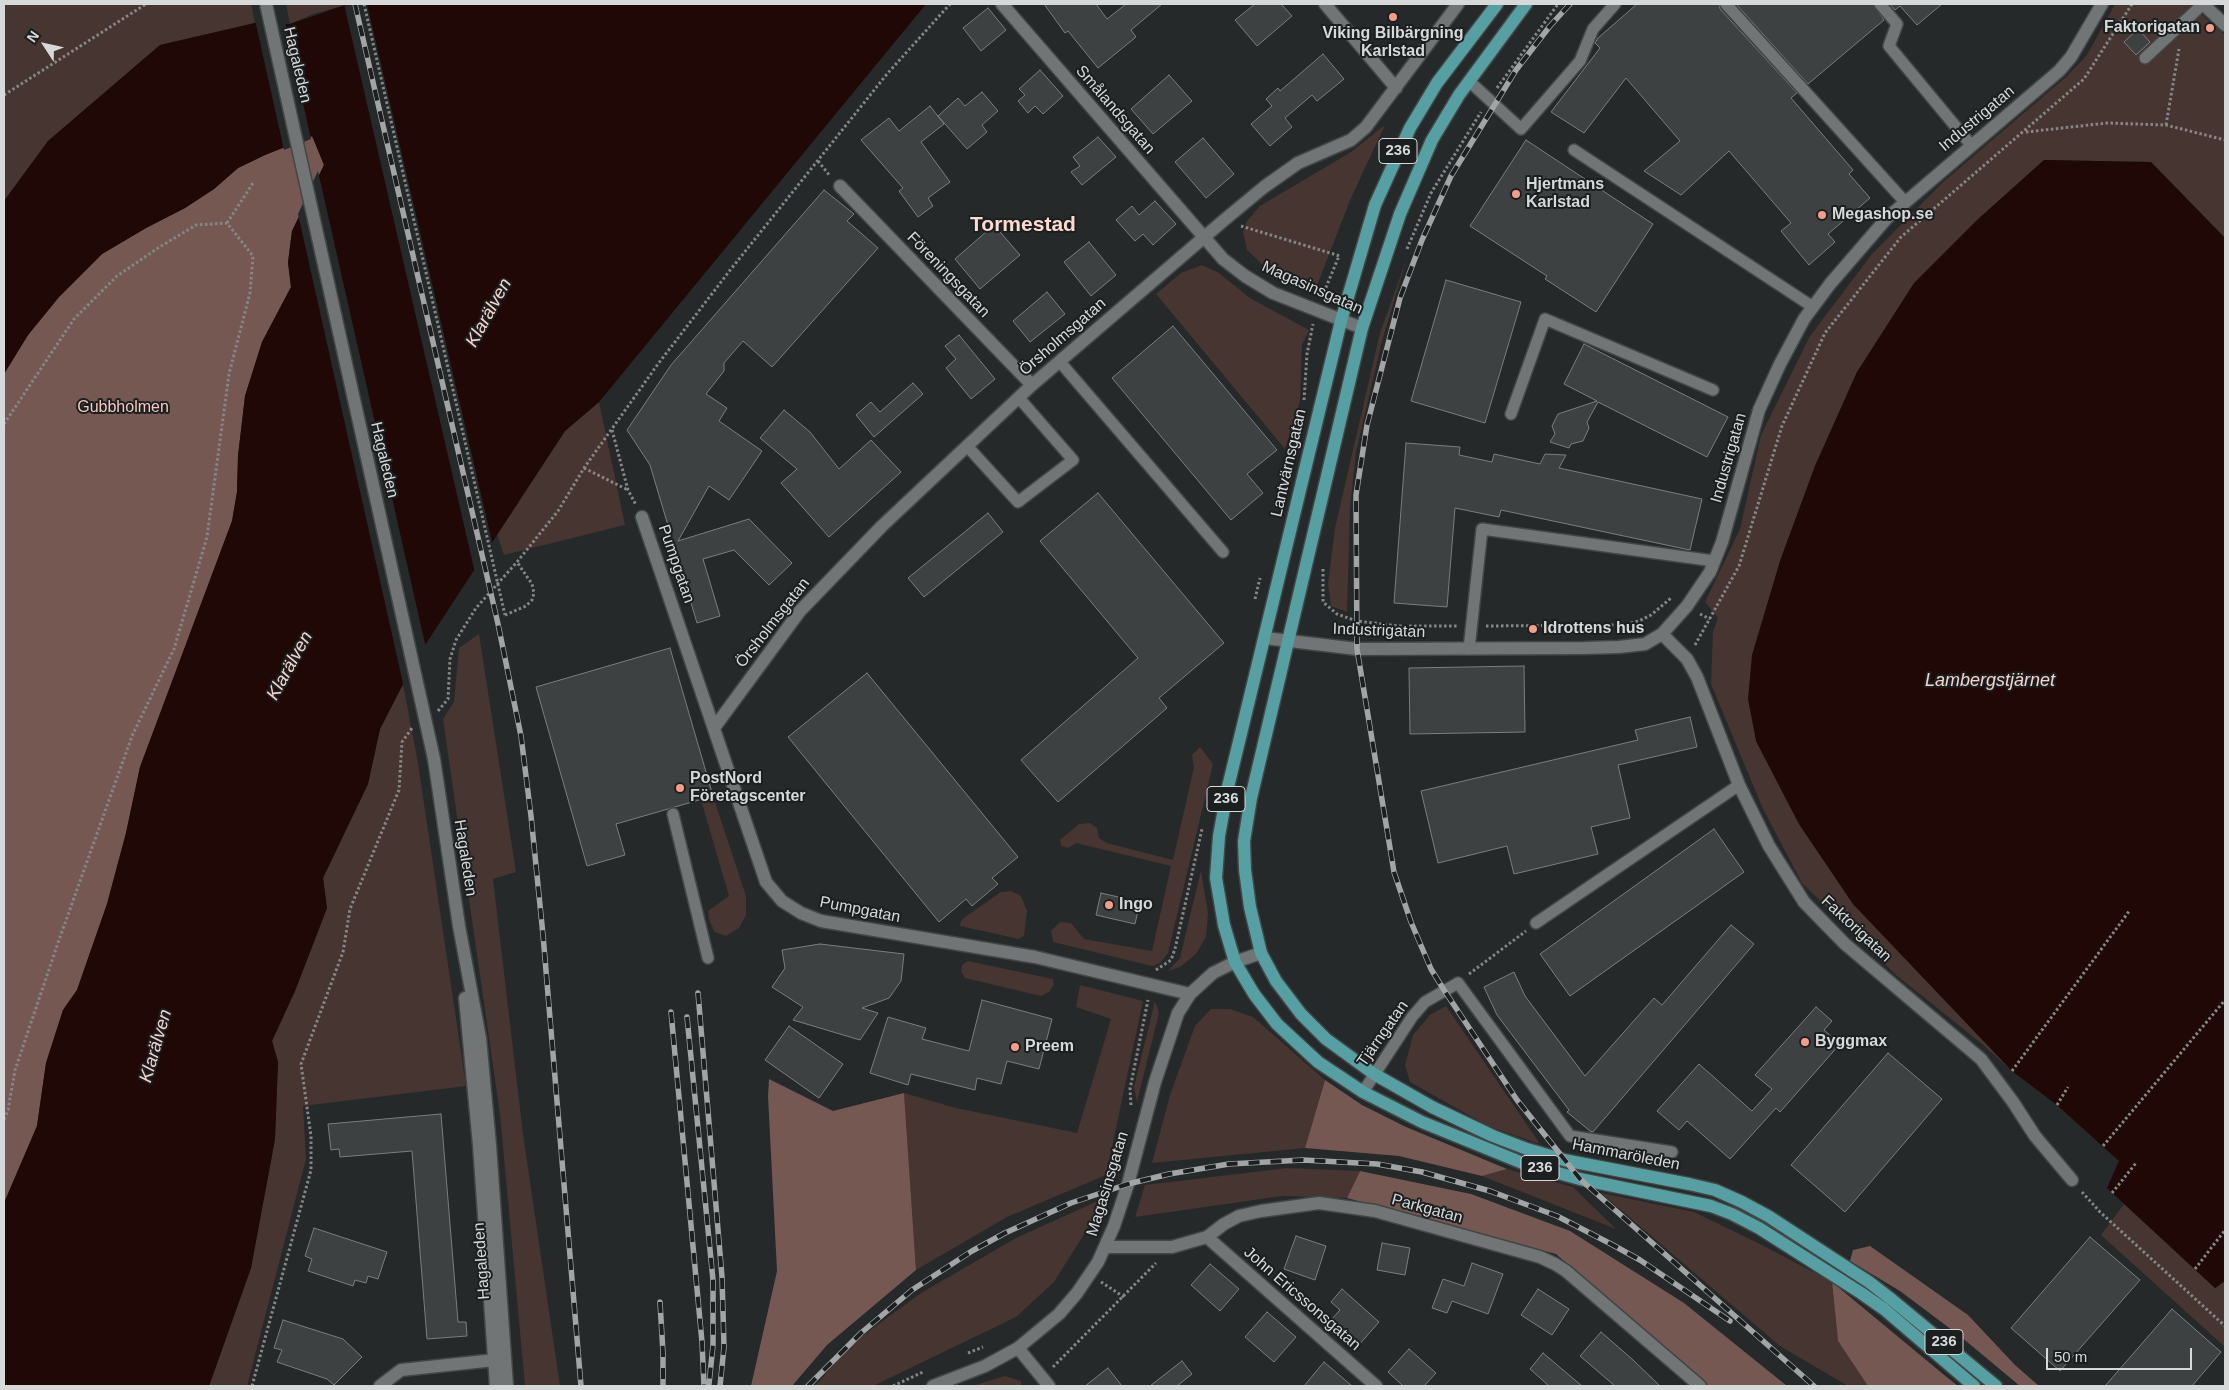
<!DOCTYPE html>
<meta charset="utf-8">
<style>
body{margin:0}
#map{position:relative;width:2229px;height:1390px;overflow:hidden;background:#262929;font-family:Arial,sans-serif}
canvas{display:block}
.frame{position:absolute;inset:0;border:5px solid #d7d9d9;pointer-events:none}
.north{position:absolute;left:20px;top:20px;width:50px;height:50px;-webkit-text-stroke:4px #1c1f20;paint-order:stroke;rotate:305deg;font-size:14px;font-weight:700;line-height:20px;text-align:center;color:#d7d9d9}
.north::after{content:'';display:block;margin:auto;width:18px;height:22px;background:#d7d9d9;clip-path:polygon(50% 0,100% 100%,50% 72%,0 100%)}
.scale{position:absolute;left:2046px;top:1348px;width:146px;height:22px;box-sizing:border-box;border:2px solid #d7d9d9;border-top:0;padding-left:6px;font-size:15px;line-height:18px;white-space:nowrap;color:#d7d9d9;-webkit-text-stroke:4px #1c1f20;paint-order:stroke}
</style>
<div id="map">
<canvas width="2229" height="1390"></canvas>
<div class="frame"></div>
<div class="north">N</div>
<div class="scale">50 m</div>
</div>
<script>
const c = document.querySelector('canvas').getContext('2d');
c.lineJoin = 'round';
function fill(path, color) {
  c.fillStyle = color;
  c.fill(path, 'evenodd');
}
function shape(rows) {
  const path = new Path2D();
  for (const r of rows) {
    path.moveTo(r[0], r[1]);
    for (let i = 2; i < r.length; i += 2) path.lineTo(r[i], r[i + 1]);
  }
  return path;
}
function trace(path, color, width, dash) {
  c.strokeStyle = color;
  c.lineWidth = width;
  c.lineCap = dash ? 'butt' : 'round';
  c.setLineDash(dash || []);
  c.stroke(path);
}
function label(font, color, halo, rows, align = 'center') {
  c.font = font + ' Arial,sans-serif';
  c.lineWidth = 4;
  c.setLineDash([]);
  c.textBaseline = 'middle';
  c.strokeStyle = halo;
  c.fillStyle = color;
  for (const [text, x, y, turn = 0] of rows) {
    c.save();
    c.translate(x, y);
    c.rotate((+turn || 0) * Math.PI / 180);
    c.textAlign = isNaN(turn) ? turn : align;
    if (halo) c.strokeText(text, 0, 0);
    c.fillText(text, 0, 0);
    c.restore();
  }
}
const green = shape([
 [4,4,251,4,255,23,160,45,48,141,4,201],
 [286,4,344,4,345,5,313,14,290,24],
 [2115,4,2189,4,2225,35,2225,238,2151,162,2044,160,1976,221,1857,372,1815,466,1780,561,1756,741,1799,824,1853,904,2012,1071,1981,1043,1896,975,1802,883,1763,809,1711,684,1713,632,1718,618,1705,602,1740,529,1761,435,1810,336,1872,254,1942,183,2066,77,2087,55],
 [1385,125,1351,198,1316,288,1299,284,1269,271,1247,250,1243,232,1247,221,1260,206,1351,152],
 [1408,255,1382,341,1356,452,1350,508,1347,612,1331,606,1328,584,1335,528,1380,333],
 [1202,265,1219,273,1250,298,1309,330,1302,345,1300,401,1285,449,1156,294,1181,273],
 [599,402,625,525,504,555,497,534,565,431],
 [479,634,516,872,493,879,523,1134,560,1386,525,1386,500,1114,443,719,454,702,459,648],
 [403,684,418,763,466,1086,303,1106,306,1159,247,1386,209,1386,251,1268,275,1139,278,1062,272,1041,295,991,327,908,323,878,368,784,380,729],
 [1200,747,1213,764,1168,953,1160,963,1152,966,1053,942,1051,931,1060,922,1071,923,1084,939,1152,951,1171,866,1076,843,1068,848,1061,846,1060,840,1079,824,1090,823,1097,828,1099,838,1107,843,1173,860,1194,767,1192,755],
 [713,796,746,896,746,915,739,928,726,936,715,932,709,920,708,911,729,896,701,800],
 [1201,870,1208,913,1206,937,1196,954,1180,967,1168,971,1180,958],
 [1011,891,1021,896,1027,911,1024,936,1019,939,960,926,961,921,965,917,1001,892],
 [968,961,1053,979,1054,984,1049,992,1041,996,965,978,961,971,962,965],
 [1080,985,1143,1001,1106,1175,1007,1217,916,1270,904,1093,956,1108,1077,1133,1111,1019,1076,1007],
 [1155,1001,1159,1013,1137,1102,1134,1087],
 [1446,1006,1540,1144,1488,1126,1410,1082,1405,1065,1413,1035,1430,1015],
 [1211,1009,1230,1009,1253,1017,1325,1080,1305,1148,1152,1163,1170,1095,1195,1026],
 [1287,1168,1360,1171,1347,1198,1282,1196,1135,1217,1145,1185],
 [1507,1169,1573,1187,1616,1229,1482,1176],
 [1601,1193,1694,1212,1764,1246,1832,1282,1838,1341,1868,1386,1848,1386,1780,1346],
 [1102,1199,1086,1231,1054,1282,1016,1317,873,1386,815,1386,854,1342,921,1293,1016,1238],
 [2124,1204,2215,1288,2225,1281,2225,1347,2101,1235],
 [1005,1376,1021,1381,1021,1386,972,1386]
]);
const forest = shape([
 [313,136,324,165,292,231,288,262,291,287,262,342,245,396,238,456,237,492,232,521,140,767,126,833,107,904,77,990,63,1010,46,1063,37,1126,4,1203,4,374,28,335,59,297,102,254,146,228,185,208,214,189,238,168,265,155],
 [769,1079,833,1111,904,1093,916,1270,827,1345,792,1386,751,1386,777,1271,768,1096],
 [1325,1080,1362,1105,1406,1127,1507,1169,1482,1176,1399,1156,1305,1148],
 [1360,1171,1471,1194,1570,1231,1684,1303,1787,1386,1707,1386,1556,1254,1347,1198],
 [1870,1246,1968,1315,2015,1365,2039,1386,2020,1386,1960,1336,1900,1291,1850,1261,1853,1250],
 [1832,1282,1943,1374,1958,1386,1868,1386,1838,1341]
]);
const water = shape([
 [348,4,926,4,599,402,565,431,416,659,380,729,368,784,323,878,327,908,295,991,272,1041,278,1062,275,1139,251,1268,209,1386,4,1386,4,1203,37,1126,46,1063,63,1010,77,990,107,904,126,833,140,767,232,521,237,492,238,456,245,396,262,342,291,287,288,263,292,231,324,165,312,136,265,155,238,168,214,189,185,208,146,228,102,254,59,297,28,335,4,374,4,201,48,141,160,45,255,23,290,24],
 [2044,160,2151,162,2225,238,2225,1281,2215,1288,2107,1188,2119,1161,2057,1105,2012,1071,1853,904,1799,824,1756,741,1748,699,1752,655,1780,561,1815,466,1857,372,1914,283,1976,221]
]);
const pier = shape([
 [344,4,367,4,493,546,475,573],
 [255,20,285,22,311,139,284,150],
 [318,171,426,648,404,688,298,214]
]);
const building = shape([
 [1044,4,1096,4,1107,19,1126,4,1162,4,1131,30,1136,37,1098,68,1068,31,1065,33,1044,4],
 [1255,4,1281,4,1292,16,1257,46,1235,20,1255,4],
 [1637,4,1719,4,1720,9,1797,93,1791,98,1853,170,1849,174,1870,198,1828,234,1835,242,1809,265,1781,231,1791,223,1729,151,1681,195,1644,171,1680,141,1626,78,1584,133,1551,112,1600,48,1595,43,1598,38,1637,4],
 [1736,4,1873,4,1884,20,1808,84,1736,4],
 [1890,4,1942,4,1917,25,1900,6,1895,10,1890,4],
 [988,8,1006,30,981,51,963,28,988,8],
 [2138,29,2150,42,2136,55,2124,42,2138,29],
 [1323,54,1344,79,1317,101,1312,95,1285,118,1292,127,1270,146,1251,124,1272,106,1266,99,1278,88,1280,91,1323,54],
 [1040,70,1063,96,1043,114,1035,106,1028,113,1018,101,1025,95,1019,89,1040,70],
 [1169,75,1192,101,1153,134,1131,109,1169,75],
 [982,92,998,111,982,125,987,132,967,149,938,116,958,98,965,106,982,92],
 [930,106,944,124,921,142,950,182,928,198,933,206,918,217,899,191,903,188,861,140,889,118,899,131,930,106],
 [1098,137,1116,157,1082,185,1071,172,1080,166,1073,157,1098,137],
 [1203,138,1234,174,1206,198,1175,162,1203,138],
 [1526,140,1653,224,1596,312,1545,279,1547,276,1470,226,1526,140],
 [824,190,854,214,847,221,878,248,772,367,743,341,724,363,724,371,706,394,727,408,719,421,762,451,729,500,709,486,678,541,749,519,792,563,769,585,734,550,703,559,720,616,697,623,650,465,627,430,671,365,824,190],
 [1155,201,1176,224,1153,245,1143,234,1135,241,1116,220,1132,206,1139,215,1155,201],
 [994,225,1020,255,980,289,955,259,994,225],
 [1089,242,1116,275,1091,296,1064,262,1089,242],
 [1446,280,1521,302,1485,423,1411,401,1446,280],
 [1047,292,1065,314,1030,342,1013,321,1047,292],
 [1173,326,1277,450,1247,474,1263,493,1231,520,1112,378,1173,326],
 [959,335,995,379,971,399,946,368,956,359,945,346,959,335],
 [1584,344,1728,417,1707,457,1598,402,1587,422,1589,428,1583,441,1571,444,1569,448,1550,442,1555,434,1552,426,1558,414,1597,401,1564,384,1584,344],
 [913,383,923,394,874,437,856,415,871,402,880,412,913,383],
 [784,410,810,432,839,469,871,440,901,472,829,537,781,483,797,469,760,438,784,410],
 [1406,443,1460,447,1459,455,1492,462,1494,454,1540,464,1545,454,1566,455,1559,468,1702,499,1690,550,1501,510,1499,517,1455,508,1447,607,1394,603,1406,443],
 [1098,493,1224,643,1159,698,1167,708,1058,802,1021,760,1138,658,1040,541,1098,493],
 [988,513,1003,532,924,597,908,578,988,513],
 [670,648,713,796,616,824,625,855,587,866,536,687,670,648],
 [1524,666,1525,732,1410,734,1409,668,1524,666],
 [867,673,1018,857,992,878,998,884,972,906,966,899,939,922,788,737,867,673],
 [1690,717,1697,747,1618,765,1630,818,1591,827,1598,854,1514,874,1507,846,1438,863,1421,791,1638,740,1635,730,1690,717],
 [1714,829,1744,872,1570,996,1540,954,1714,829],
 [1101,893,1140,902,1135,924,1096,915,1101,893],
 [1731,925,1754,944,1593,1132,1590,1131,1567,1112,1569,1110,1497,1015,1484,987,1514,972,1525,996,1585,1076,1654,998,1662,1005,1731,925],
 [820,944,904,954,901,981,889,998,862,1008,878,1013,860,1040,793,1020,803,1007,772,987,785,968,782,950,820,944],
 [982,1000,1052,1019,1039,1069,1007,1061,1001,1084,977,1078,975,1090,911,1074,908,1085,870,1073,888,1017,926,1028,922,1039,969,1051,982,1000],
 [1816,1007,1832,1021,1824,1030,1840,1044,1780,1112,1776,1108,1730,1159,1687,1121,1679,1130,1657,1111,1699,1064,1752,1111,1772,1089,1755,1075,1816,1007],
 [789,1026,843,1064,819,1098,765,1060,789,1026],
 [1888,1053,1942,1099,1845,1212,1791,1165,1888,1053],
 [441,1114,458,1322,466,1322,467,1336,427,1339,412,1151,340,1157,339,1149,331,1150,328,1124,441,1114],
 [314,1228,387,1252,378,1279,368,1276,366,1283,355,1280,353,1286,308,1271,312,1259,305,1256,314,1228],
 [1296,1236,1326,1246,1315,1280,1284,1269,1296,1236],
 [2090,1237,2140,1280,2060,1371,2011,1328,2090,1237],
 [1382,1243,1410,1248,1405,1275,1377,1270,1382,1243],
 [1472,1263,1503,1274,1488,1314,1452,1301,1447,1313,1432,1308,1443,1279,1464,1286,1472,1263],
 [1210,1264,1239,1289,1220,1311,1191,1285,1210,1264],
 [1342,1289,1379,1322,1358,1346,1330,1321,1340,1310,1331,1302,1342,1289],
 [1538,1289,1569,1309,1552,1335,1521,1315,1538,1289],
 [2172,1309,2221,1352,2192,1386,2105,1386,2172,1309],
 [1267,1312,1296,1337,1274,1362,1245,1337,1267,1312],
 [283,1320,343,1339,362,1357,334,1385,327,1379,277,1362,282,1350,274,1348,283,1320],
 [1601,1332,1632,1359,1660,1386,1615,1386,1580,1356,1601,1332],
 [1409,1349,1436,1373,1424,1386,1403,1386,1388,1372,1409,1349],
 [1543,1353,1582,1386,1549,1386,1530,1369,1543,1353],
 [1182,1361,1192,1374,1177,1386,1150,1386,1182,1361],
 [1324,1362,1352,1386,1304,1386,1324,1362],
 [1108,1368,1122,1386,1085,1386,1108,1368]
]);
const path = shape([
 [1497,88,1558,4],
 [4,95,146,4],
 [2166,125,2179,49],
 [2026,132,2107,123,2166,125,2225,140],
 [818,161,830,176],
 [227,223,253,183],
 [1241,226,1340,256],
 [1407,249,1431,193,1481,112],
 [1322,297,1339,256],
 [1304,400,1307,354,1313,324],
 [4,424,74,319,117,276,158,248,196,225,227,223,253,256,250,293,229,374,207,537,174,649,132,736,60,937,15,1070,8,1110,4,1120],
 [612,430,628,490,636,505],
 [584,468,628,490],
 [1323,569,1323,602,1337,614,1357,621,1399,626,1457,626],
 [1255,599,1260,578],
 [1700,614,1710,619],
 [505,615,526,606,532,600,534,593,532,584,517,562],
 [1486,626,1622,625,1639,621,1651,615,1671,598],
 [1695,645,1739,566,1782,426,1825,333,1901,237,2084,79,2132,4],
 [438,711,448,699,450,659,456,640,476,608,517,562,558,511,584,468,658,364,731,269,887,74,950,4],
 [1156,970,1171,960,1175,949,1202,829],
 [1469,974,1526,931],
 [2012,1071,2130,910],
 [1131,1105,1130,1089,1148,1000],
 [2057,1105,2068,1087],
 [2103,1146,2225,1000],
 [2082,1192,2100,1212,2225,1326],
 [2112,1193,2136,1163],
 [2195,1269,2225,1230],
 [1101,1282,1124,1297],
 [968,1353,983,1347],
 [1053,1367,1156,1263],
 [252,1386,311,1170,311,1136,301,1064,343,952,350,909,399,790,402,742,412,728],
 [893,1386,923,1372]
]);
const service = shape([
 [1726,4,1905,202],
 [1880,4,1897,24,1889,46,1971,145],
 [2145,58,2203,4],
 [1469,81,1521,129,1580,61,1593,29,1615,4],
 [1574,150,1813,307],
 [1060,362,1223,552],
 [1511,414,1545,319,1713,390],
 [967,446,1018,502,1073,460,1019,398],
 [1469,649,1482,529,1714,561],
 [673,814,708,958],
 [1536,923,1739,785],
 [1363,1092,1412,1017,1425,1002,1458,983,1570,1136,1672,1152]
]);
const minor = shape([
 [1002,4,1223,259,1245,276,1273,293,1362,328],
 [1325,4,1396,88],
 [2203,4,2225,25],
 [840,186,1032,385],
 [642,517,766,882,782,901,801,913,821,921,1035,957,1190,994],
 [1662,634,1687,659,1697,677,1739,785,1769,846,1804,902,1845,944,1981,1059,2013,1102,2035,1136,2072,1180],
 [1265,638,1357,649,1584,648,1619,647,1645,644,1662,634,1687,606,1710,572,1722,542,1759,410,1780,364,1804,319,1830,284,1887,218,2059,71,2071,57,2102,4],
 [714,728,800,611,882,526,1032,385,1223,221,1264,187,1298,163,1351,140,1366,127,1458,4],
 [1207,1237,1376,1386],
 [1106,1247,1172,1247,1207,1237,1224,1224,1239,1216,1261,1211,1319,1203,1375,1211,1540,1257,1555,1264,1566,1271,1700,1386],
 [1018,1348,1049,1386],
 [380,1386,401,1370,504,1359]
]);
const tertiary = shape([
 [434,759,459,926,480,1038,490,1145,507,1386],
 [465,998,479,1145,496,1386],
 [933,1386,985,1366,1018,1348,1059,1314,1077,1293,1098,1262,1114,1226,1128,1184,1155,1082,1178,1013,1190,994,1213,973,1235,962,1261,953]
]);
const primary = shape([
 [1497,4,1437,83,1410,128,1375,205,1341,321,1228,787,1219,836,1216,878,1224,925,1235,962,1254,994,1277,1024,1318,1062,1363,1092,1422,1122,1525,1164,1580,1179,1711,1206,1732,1214,1759,1228,1861,1293,1884,1309,1974,1386],
 [1526,4,1459,95,1432,140,1400,214,1362,328,1251,798,1244,841,1245,870,1250,907,1261,953,1276,981,1301,1014,1326,1039,1374,1074,1432,1107,1493,1136,1527,1149,1564,1160,1689,1184,1715,1190,1742,1202,1768,1216,1869,1282,1891,1299,1996,1386]
]);
const rail = shape([
 [355,4,498,624,521,736,531,816,543,935,581,1386],
 [1570,4,1550,26,1516,70,1451,176,1422,240,1400,298,1367,425,1356,495,1357,649,1394,872,1411,922,1431,969,1444,990,1517,1100,1580,1179,1814,1386],
 [698,993,722,1277,724,1347,720,1386],
 [671,1012,702,1342,704,1386],
 [687,1017,713,1280,713,1345,709,1384],
 [660,1302,663,1353,663,1386],
 [808,1386,861,1333,912,1290,972,1251,1005,1233,1071,1203,1128,1184,1169,1174,1229,1164,1303,1160,1377,1164,1422,1172,1490,1191,1557,1216,1611,1244,1640,1260,1730,1321]
]);
const pathBridge = shape([
 [364,4,505,615]
]);
const tertiaryBridge = shape([
 [266,4,434,759]
]);
const markers = [
 [1393,17,5,"#f49e8a"],
 [2210,28,5,"#f49e8a"],
 [1516,194,5,"#f49e8a"],
 [1822,215,5,"#f49e8a"],
 [1533,629,5,"#f49e8a"],
 [680,788,5,"#f49e8a"],
 [1109,905,5,"#f49e8a"],
 [1805,1042,5,"#f49e8a"],
 [1015,1047,5,"#f49e8a"]
];
const shields = [
 [1398,151,38],
 [1226,799,38],
 [1540,1168,38],
 [1944,1342,38]
];
const shieldNames = [
 ["236",1398,151],
 ["236",1226,799],
 ["236",1540,1168],
 ["236",1944,1342]
];
const poiNames = [
 ["Faktorigatan",2200,28,"right"],
 ["Viking Bilbärgning",1393,34,"center"],
 ["Karlstad",1393,52,"center"],
 ["Hjertmans",1526,185],
 ["Karlstad",1526,203],
 ["Megashop.se",1832,215],
 ["Idrottens hus",1543,629],
 ["PostNord",690,779],
 ["Företagscenter",690,797],
 ["Ingo",1119,905],
 ["Byggmax",1815,1042],
 ["Preem",1025,1047]
];
const streetNames = [
 ["Hagaleden",297,65,77],
 ["Smålandsgatan",1115,110,49],
 ["Industrigatan",1977,119,-40],
 ["Föreningsgatan",948,275,46],
 ["Magasinsgatan",1312,288,24],
 ["Örsholmsgatan",1063,337,-41],
 ["Industrigatan",1729,458,-74],
 ["Hagaleden",384,460,77],
 ["Lantvärnsgatan",1289,463,-77],
 ["Pumpgatan",676,564,71],
 ["Örsholmsgatan",773,623,-52],
 ["Industrigatan",1379,631,2],
 ["Hagaleden",465,858,81],
 ["Pumpgatan",860,910,11],
 ["Faktorigatan",1856,929,43],
 ["Tjärngatan",1383,1034,-55],
 ["Hammaröleden",1626,1155,11],
 ["Magasinsgatan",1108,1184,-73],
 ["Parkgatan",1427,1209,15],
 ["Hagaleden",482,1261,-94],
 ["John Ericssonsgatan",1302,1299,41]
];
const parkNames = [
 ["Gubbholmen",123,408]
];
const waterNames = [
 ["Klarälven",489,313,-61],
 ["Klarälven",290,666,-61],
 ["Lambergstjärnet",1990,681],
 ["Klarälven",156,1046,-74]
];
const districtNames = [
 ["Tormestad",1023,225]
];
fill(green, '#463531');
fill(forest, '#755852');
fill(water, '#1f0805');
fill(pier, '#262929');
fill(building, '#3e4141');
trace(building, '#7a7e7e', 1);
trace(service, '#434646', 14);
trace(minor, '#434646', 15);
trace(tertiary, '#434646', 15);
trace(primary, '#434646', 15);
trace(path, '#858787', 3, [2.5, 2.5]);
trace(service, '#717575', 11);
trace(minor, '#717575', 12);
trace(tertiary, '#717575', 12);
trace(primary, '#56a0a3', 12);
trace(rail, '#a2a5a5', 5.5);
trace(rail, '#1c1f20', 4, [11]);
trace(tertiaryBridge, '#434646', 15, []);
trace(pathBridge, '#858787', 3, [2.5, 2.5]);
trace(tertiaryBridge, '#717575', 12);
for (const [x, y, r, color] of markers) {
  const dot = new Path2D();
  dot.arc(x, y, r, 0, 2 * Math.PI);
  c.fillStyle = color;
  c.fill(dot);
  trace(dot, '#1c1f20', 2);
}
for (const [x, y, w] of shields) {
  const box = new Path2D();
  box.roundRect(x - w / 2, y - 12.5, w, 25, 4);
  c.fillStyle = '#1c1f20';
  c.fill(box);
  trace(box, '#d7d9d9', 1);
}
label('bold 15px', '#d7d9d9', null, shieldNames);
label('bold 16px', '#d7d9d9', '#1c1f20', poiNames, 'left');
label('16px', '#d7d9d9', '#1c1f20', streetNames);
label('16px', '#f8c8be', '#1c1f20', parkNames);
label('italic 18px', '#f7d3cb', '#1c1f20', waterNames);
label('bold 21px', '#fcdad2', '#1c1f20', districtNames);
</script>
